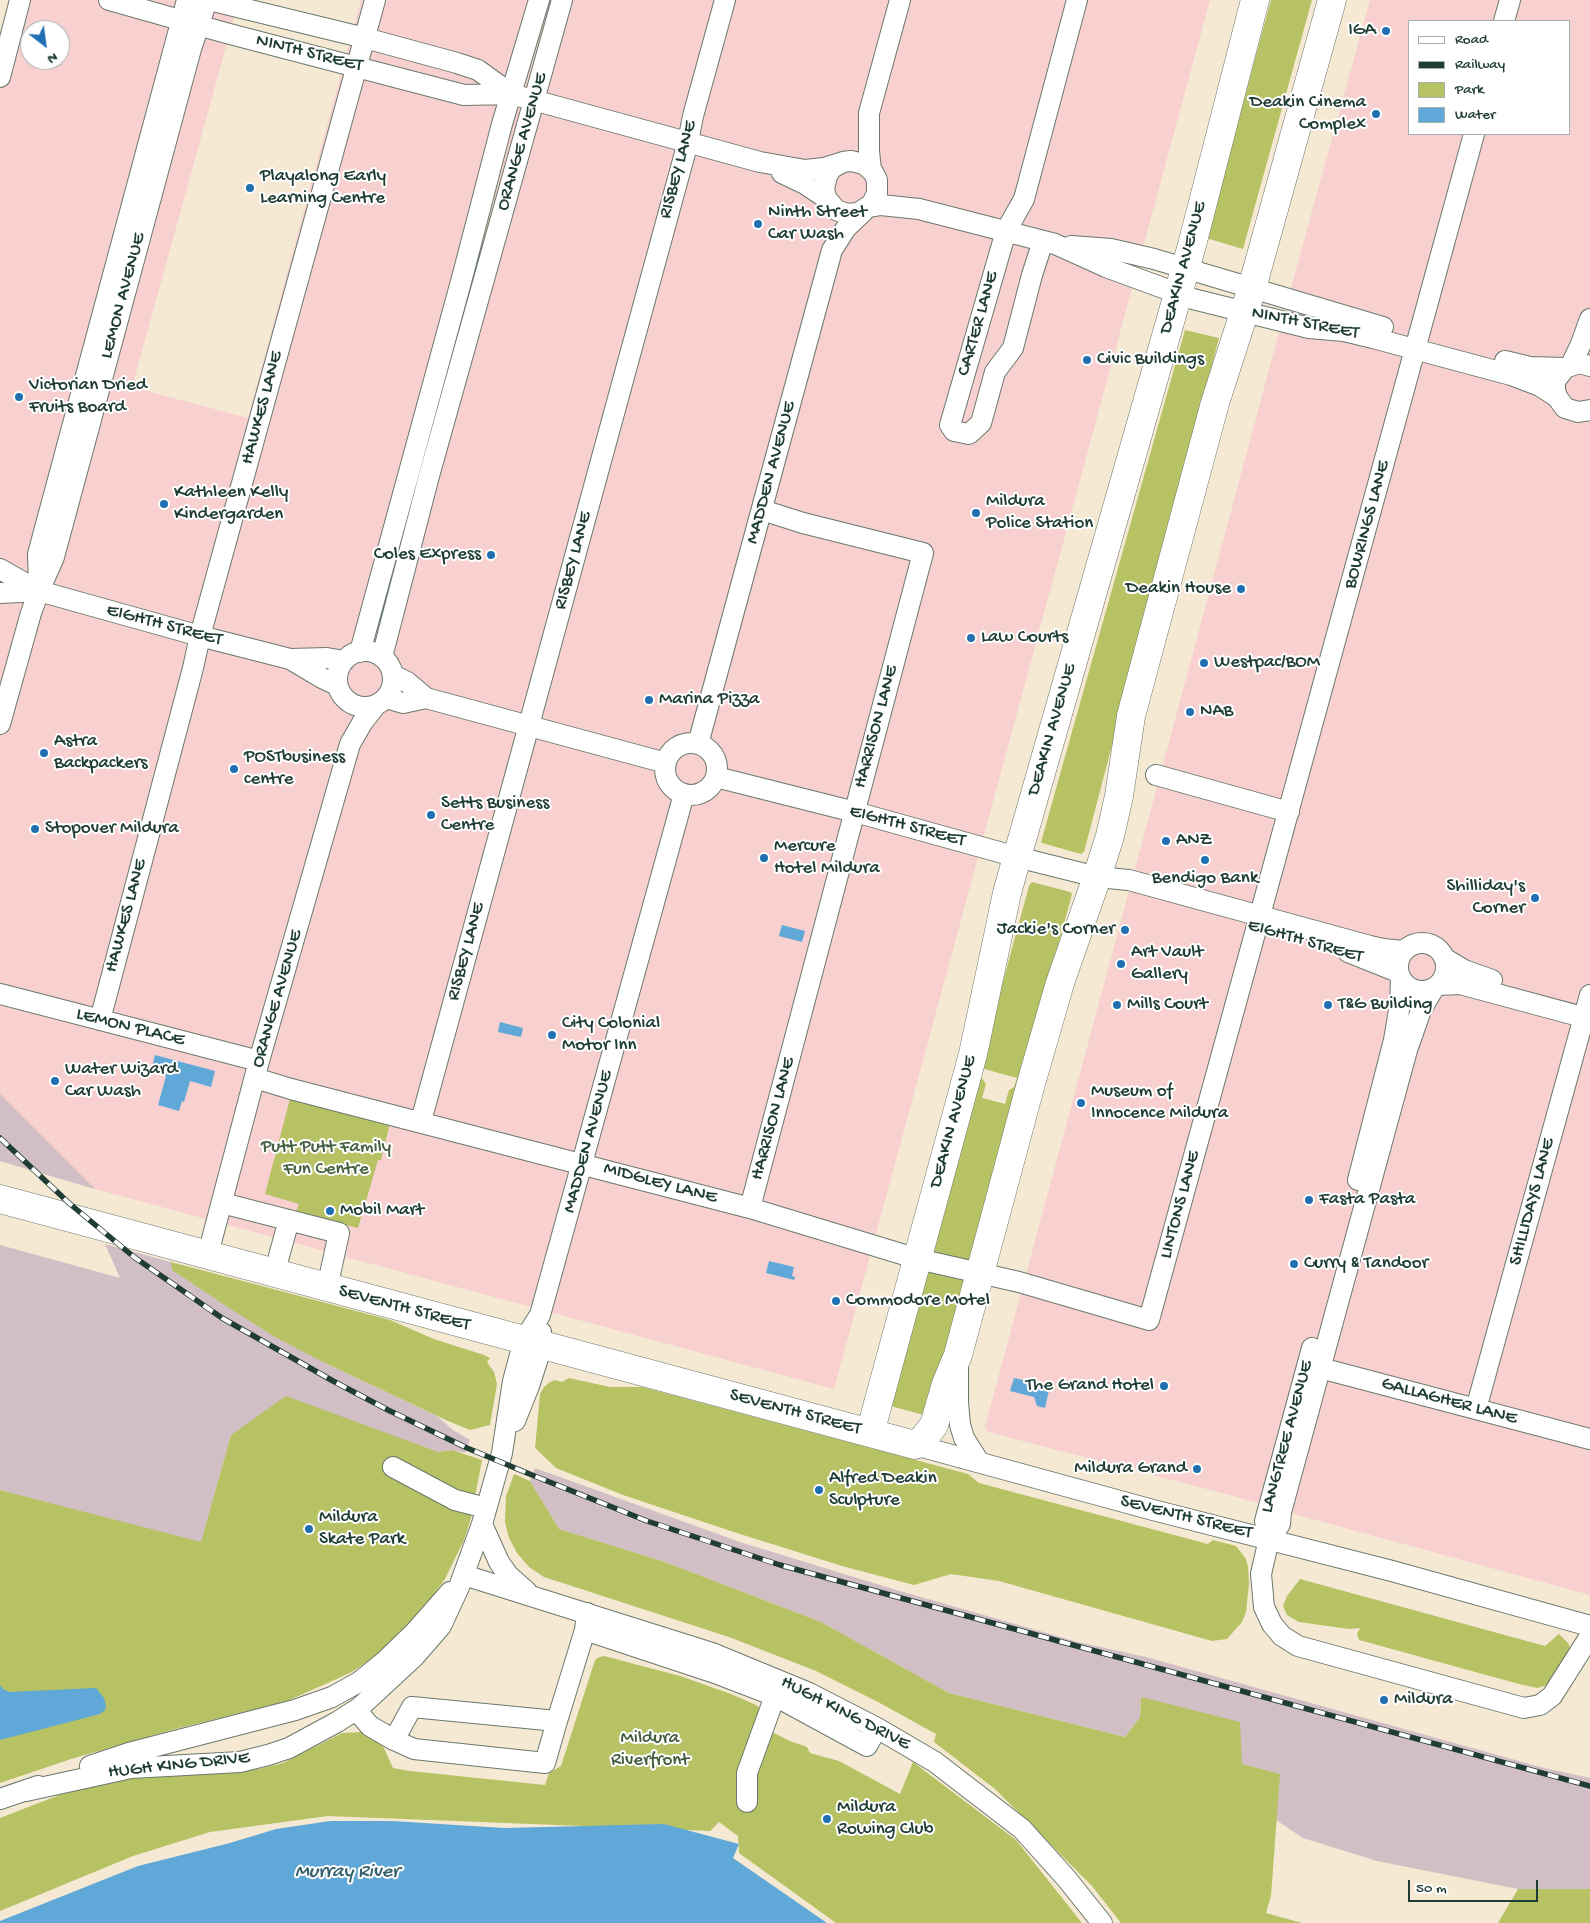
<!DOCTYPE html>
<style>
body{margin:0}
#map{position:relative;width:1590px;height:1923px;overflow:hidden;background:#f5e9d3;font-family:"Gochi Hand",sans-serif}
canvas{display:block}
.legend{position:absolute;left:1408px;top:20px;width:162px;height:115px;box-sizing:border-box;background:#fff;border:1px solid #a5b1ae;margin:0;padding:6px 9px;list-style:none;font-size:15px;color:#1f3d34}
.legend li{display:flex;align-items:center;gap:10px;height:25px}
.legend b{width:25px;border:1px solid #a5b1ae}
.north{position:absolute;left:20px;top:20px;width:50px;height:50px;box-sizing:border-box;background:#fff;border:1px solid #a5b1ae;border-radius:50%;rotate:150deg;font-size:14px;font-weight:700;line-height:20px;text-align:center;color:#1f3d34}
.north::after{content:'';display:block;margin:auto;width:18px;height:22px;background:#1f6fb2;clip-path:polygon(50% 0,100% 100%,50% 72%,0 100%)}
.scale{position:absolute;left:1408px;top:1880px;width:130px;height:22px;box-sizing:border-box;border:2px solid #1f3d34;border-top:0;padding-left:6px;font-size:15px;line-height:18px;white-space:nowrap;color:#1f3d34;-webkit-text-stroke:4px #fff;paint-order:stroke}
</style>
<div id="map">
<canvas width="1590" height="1923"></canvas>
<ul class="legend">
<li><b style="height:6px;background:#fff"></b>Road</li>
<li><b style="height:6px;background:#1f3d34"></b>Railway</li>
<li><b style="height:14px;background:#b6c264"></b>Park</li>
<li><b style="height:14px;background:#5fa8d7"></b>Water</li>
</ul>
<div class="north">N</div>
<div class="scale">50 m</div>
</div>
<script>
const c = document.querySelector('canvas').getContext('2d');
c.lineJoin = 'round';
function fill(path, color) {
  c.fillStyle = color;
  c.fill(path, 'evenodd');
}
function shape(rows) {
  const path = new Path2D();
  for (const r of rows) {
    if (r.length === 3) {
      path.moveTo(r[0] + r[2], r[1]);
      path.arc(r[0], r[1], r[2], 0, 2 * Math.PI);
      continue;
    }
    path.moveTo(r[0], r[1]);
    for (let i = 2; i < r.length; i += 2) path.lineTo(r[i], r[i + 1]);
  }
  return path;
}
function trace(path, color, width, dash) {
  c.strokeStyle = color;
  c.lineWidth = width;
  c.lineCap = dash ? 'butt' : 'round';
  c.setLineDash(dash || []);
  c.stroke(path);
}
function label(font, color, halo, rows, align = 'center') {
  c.font = font + ' "Gochi Hand",sans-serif';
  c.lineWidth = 4;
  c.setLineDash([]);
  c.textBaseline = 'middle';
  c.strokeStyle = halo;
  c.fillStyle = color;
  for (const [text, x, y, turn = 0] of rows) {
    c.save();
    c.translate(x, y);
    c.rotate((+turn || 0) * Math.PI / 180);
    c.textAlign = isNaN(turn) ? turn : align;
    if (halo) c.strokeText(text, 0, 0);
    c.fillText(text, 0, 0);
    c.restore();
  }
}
const built = shape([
 [16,0,239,0,132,387,248,418,361,0,1210,0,834,1389,95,1189,0,1161,0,64],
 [30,30,60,30,60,60,30,60],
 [1370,0,1590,0,1590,1595,1312,1519,1237,1497,988,1432,985,1427,1288,299],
 [1409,21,1569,21,1569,134,1409,134]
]);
const industrial = shape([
 [0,1094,95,1189,0,1161],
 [105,1244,171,1262,173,1270,323,1362,437,1416,453,1430,470,1440,465,1453,452,1450,438,1452,231,1435,201,1543,0,1490,0,1245,120,1278],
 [535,1468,740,1542,893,1589,1078,1642,1146,1657,1544,1768,1590,1778,1590,1889,1518,1889,1377,1861,1303,1838,1276,1820,1279,1774,1242,1764,1141,1698,1140,1717,1125,1737,949,1693,821,1622,665,1562,559,1529,530,1481]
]);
const green = shape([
 [1271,0,1312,0,1243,249,1206,238],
 [1185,330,1219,338,1084,852,1081,854,1042,843,1041,842],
 [1032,882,1070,892,1072,894,974,1260,973,1262,932,1254,976,1081,1029,886],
 [984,1069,1017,1078,1014,1087,1009,1090,1005,1104,982,1098,986,1084,981,1077],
 [291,1095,390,1123,381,1160,378,1160,358,1228,296,1212,299,1204,265,1194],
 [171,1262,390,1320,434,1339,484,1355,490,1358,487,1362,494,1372,497,1384,490,1425,470,1430,448,1421,323,1362,275,1337,223,1304,172,1270],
 [927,1270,966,1279,931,1417,887,1405],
 [569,1378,610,1387,642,1387,968,1474,979,1483,1208,1544,1213,1540,1236,1546,1246,1559,1248,1567,1249,1584,1246,1612,1242,1622,1227,1639,1212,1641,999,1581,951,1574,914,1585,842,1566,740,1534,623,1495,556,1468,535,1448,540,1394,544,1387,550,1382,555,1380,562,1382],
 [286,1396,438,1452,452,1450,482,1460,471,1518,464,1540,445,1579,420,1613,379,1653,352,1672,285,1702,179,1728,71,1759,0,1783,0,1490,201,1542,231,1435],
 [514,1474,530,1481,559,1529,665,1562,821,1622,949,1693,1125,1737,1140,1717,1141,1697,1240,1722,1242,1764,1280,1774,1271,1896,1266,1913,1302,1923,1121,1923,1092,1886,995,1789,934,1742,936,1734,878,1702,816,1671,729,1637,544,1577,529,1567,517,1553,509,1538,505,1522,506,1496],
 [1300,1579,1545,1646,1559,1634,1569,1644,1570,1650,1550,1681,1547,1685,1537,1688,1519,1684,1359,1640,1357,1634,1360,1628,1349,1629,1299,1622,1287,1615,1283,1606,1287,1596],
 [604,1656,680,1676,731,1694,756,1705,769,1716,772,1732,790,1741,807,1747,810,1753,839,1761,900,1794,913,1762,1016,1840,1082,1923,836,1923,739,1853,738,1836,719,1822,710,1831,328,1816,210,1832,133,1856,0,1911,0,1818,80,1787,139,1776,259,1769,283,1763,342,1733,361,1732,372,1737,383,1746,393,1768,410,1771,545,1785,549,1773,561,1766,595,1660,599,1657],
 [1518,1889,1590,1889,1590,1923,1498,1923]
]);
const water = shape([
 [782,925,805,931,802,942,779,936],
 [500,1022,523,1028,521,1037,498,1032],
 [155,1055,215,1071,211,1087,190,1081,184,1102,182,1101,179,1111,158,1105,166,1076,151,1071],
 [769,1261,794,1267,792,1276,795,1277,794,1280,766,1273],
 [1014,1378,1050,1386,1045,1408,1037,1406,1034,1397,1010,1391],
 [0,1685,3,1689,9,1692,96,1688,104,1698,106,1706,105,1710,100,1714,0,1740],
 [330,1821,392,1821,504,1828,664,1824,739,1844,733,1858,827,1923,0,1923,0,1921,138,1866,230,1843,276,1829]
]);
const minor = shape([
 [109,0,226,33,464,95,511,94,760,162,805,170,824,168,840,163],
 [209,0,365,38,457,63,478,70,511,94],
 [1504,21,1510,0],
 [0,77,20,0],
 [871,170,869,151,869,113,900,0],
 [782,173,805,184,826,198,836,210,847,214,858,213,872,204,877,193,877,180,873,172,864,164,851,161,843,162,832,168,827,176,824,189,826,198],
 [869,207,881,205,919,209,1055,244,1106,267,1193,299,1309,328,1344,331,1373,338,1511,375,1540,386,1557,397],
 [1043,241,1032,275,1013,348,995,372,981,423,969,434,954,431,950,425,1006,231,1024,199,1077,0],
 [1071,246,1111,249,1154,259,1383,327],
 [1505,361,1530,367,1565,368],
 [1571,365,1581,344,1590,319],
 [1590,366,1579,363,1565,368,1555,381,1555,390,1557,397,1565,408,1578,412,1590,410],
 [0,569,39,591,200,636,290,659,327,658,344,661],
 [39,586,38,554,187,0],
 [0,593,39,591],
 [365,679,28],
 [360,652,462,278,502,124,539,0],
 [382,657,429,476,562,0],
 [290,659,322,678,337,685],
 [393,675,407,682,426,698,666,763],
 [386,698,403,703,426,698],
 [0,724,31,613,39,591,54,557,191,49,207,0],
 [691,769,26],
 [698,744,832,250,846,228,864,211],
 [1156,775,1289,812],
 [716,777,855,812,1017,857,1097,877,1129,880,1370,946,1383,949,1404,951],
 [1422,967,24],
 [1348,952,1398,972],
 [1444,958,1464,970,1492,980],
 [1438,985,1460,984,1590,1019],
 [1434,988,1421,1010,1407,1050,1281,1512,1280,1524,1269,1539,1261,1574,1264,1607,1272,1624,1282,1636,1298,1646,1524,1708,1540,1705,1552,1696,1590,1636],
 [0,994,259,1061],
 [100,1020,193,668,200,636,375,0],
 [255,1078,291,1089,750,1208,918,1259,1019,1282,1149,1320,1474,134],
 [421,1121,688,142,693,116,725,0],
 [1358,1180,1394,1040,1400,1004,1401,979],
 [222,1203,339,1233,327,1288],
 [750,1208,923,553,803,523,762,510],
 [208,1254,259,1061,350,744,362,723,376,705],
 [274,1274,289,1220],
 [1309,1365,1590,1439],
 [958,1366,958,1402,960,1425,964,1438,979,1462],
 [1476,1409,1590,995],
 [515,1421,529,1386,542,1346,541,1332],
 [915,1445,1153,1510,1392,1571,1590,1626],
 [393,1467,455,1500,486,1508],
 [482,1524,499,1562,508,1575,527,1592],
 [1269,1539,1265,1521,1312,1348],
 [464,1575,712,1653,809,1693,877,1728,935,1762,1022,1829,1066,1878,1102,1923],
 [585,1630,715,1673,775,1696,867,1746,877,1728],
 [356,1710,370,1726,394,1740,412,1707,557,1721,585,1630,587,1613],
 [394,1740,414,1749,545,1763,557,1721],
 [90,1766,129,1753,295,1710,332,1697,359,1682,385,1661,414,1633,450,1592],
 [26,1791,131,1768,240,1762,268,1755,289,1748,337,1722,359,1708,414,1657,441,1626,459,1587,482,1524,502,1453,513,1381,524,1340,540,1315,684,794],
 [0,1799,38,1786],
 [747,1802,747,1773,779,1685]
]);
const highway = shape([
 [0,1199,870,1433,915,1445,924,1438,934,1425,946,1384,958,1355,1030,1087,1060,983,1097,877,1110,836,1119,796,1131,716,1215,403,1252,288,1332,0],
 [870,1433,973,1054,1007,893,1017,857,1192,245,1255,0]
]);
const rail = shape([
 [0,1138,70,1204,134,1257,222,1318,333,1381,388,1410,467,1448,532,1475,647,1521,780,1565,1590,1786]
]);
const markers = [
 [1386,31,5,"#1f6fb2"],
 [1376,114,5,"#1f6fb2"],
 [250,188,5,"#1f6fb2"],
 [758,224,5,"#1f6fb2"],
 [1087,360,5,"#1f6fb2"],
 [19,397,5,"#1f6fb2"],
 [164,504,5,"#1f6fb2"],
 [976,513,5,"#1f6fb2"],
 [491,555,5,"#1f6fb2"],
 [1241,589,5,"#1f6fb2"],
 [971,638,5,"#1f6fb2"],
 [1204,663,5,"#1f6fb2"],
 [649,700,5,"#1f6fb2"],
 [1190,712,5,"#1f6fb2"],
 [44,753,5,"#1f6fb2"],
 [234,769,5,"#1f6fb2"],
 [431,815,5,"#1f6fb2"],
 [35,829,5,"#1f6fb2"],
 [1166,841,5,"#1f6fb2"],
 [764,858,5,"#1f6fb2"],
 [1205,860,5,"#1f6fb2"],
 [1535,898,5,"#1f6fb2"],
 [1125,930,5,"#1f6fb2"],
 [1121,964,5,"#1f6fb2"],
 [1117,1005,5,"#1f6fb2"],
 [1328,1005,5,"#1f6fb2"],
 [552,1035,5,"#1f6fb2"],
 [55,1081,5,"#1f6fb2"],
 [1081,1103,5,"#1f6fb2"],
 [1309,1200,5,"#1f6fb2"],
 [330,1211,5,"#1f6fb2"],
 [1294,1264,5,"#1f6fb2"],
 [836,1301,5,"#1f6fb2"],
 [1164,1386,5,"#1f6fb2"],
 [1197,1469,5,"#1f6fb2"],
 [819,1490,5,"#1f6fb2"],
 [309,1529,5,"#1f6fb2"],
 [1384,1700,5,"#1f6fb2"],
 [827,1819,5,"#1f6fb2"]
];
const poiNames = [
 ["IGA",1376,31,"right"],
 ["Deakin Cinema",1366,103,"right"],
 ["Complex",1366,125,"right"],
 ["Playalong Early",260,177],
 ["Learning Centre",260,199],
 ["Ninth Street",768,213],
 ["Car Wash",768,235],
 ["Civic Buildings",1097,360],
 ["Victorian Dried",29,386],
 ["Fruits Board",29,408],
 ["Kathleen Kelly",174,493],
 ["Kindergarden",174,515],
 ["Mildura",986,502],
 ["Police Station",986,524],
 ["Coles Express",481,555,"right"],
 ["Deakin House",1231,589,"right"],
 ["Law Courts",981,638],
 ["Westpac/BOM",1214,663],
 ["Marina Pizza",659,700],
 ["NAB",1200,712],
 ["Astra",54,742],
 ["Backpackers",54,764],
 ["POSTbusiness",244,758],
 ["centre",244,780],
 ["Setts Business",441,804],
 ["Centre",441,826],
 ["Stopover Mildura",45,829],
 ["ANZ",1176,841],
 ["Mercure",774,847],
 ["Hotel Mildura",774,869],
 ["Bendigo Bank",1205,879,"center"],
 ["Shilliday's",1525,887,"right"],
 ["Corner",1525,909,"right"],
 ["Jackie's Corner",1115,930,"right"],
 ["Art Vault",1131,953],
 ["Gallery",1131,975],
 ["Mills Court",1127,1005],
 ["T&G Building",1338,1005],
 ["City Colonial",562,1024],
 ["Motor Inn",562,1046],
 ["Water Wizard",65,1070],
 ["Car Wash",65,1092],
 ["Museum of",1091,1092],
 ["Innocence Mildura",1091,1114],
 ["Fasta Pasta",1319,1200],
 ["Mobil Mart",340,1211],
 ["Curry & Tandoor",1304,1264],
 ["Commodore Motel",846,1301],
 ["The Grand Hotel",1154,1386,"right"],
 ["Mildura Grand",1187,1469,"right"],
 ["Alfred Deakin",829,1479],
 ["Sculpture",829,1501],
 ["Mildura",319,1518],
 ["Skate Park",319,1540],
 ["Mildura",1394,1700],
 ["Mildura",837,1808],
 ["Rowing Club",837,1830]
];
const streetNames = [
 ["NINTH STREET",309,54,14],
 ["ORANGE AVENUE",523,142,-74],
 ["RISBEY LANE",679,170,-75],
 ["DEAKIN AVENUE",1184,268,-75],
 ["LEMON AVENUE",124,296,-75],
 ["CARTER LANE",979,324,-74],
 ["NINTH STREET",1305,324,11],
 ["HAWKES LANE",263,408,-75],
 ["MADDEN AVENUE",772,473,-75],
 ["BOWRINGS LANE",1368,525,-75],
 ["RISBEY LANE",574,561,-75],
 ["EIGHTH STREET",164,626,15],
 ["HARRISON LANE",877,727,-75],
 ["DEAKIN AVENUE",1053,730,-74],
 ["EIGHTH STREET",907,827,15],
 ["HAWKES LANE",127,916,-75],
 ["EIGHTH STREET",1305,942,16],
 ["RISBEY LANE",467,952,-75],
 ["ORANGE AVENUE",278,999,-74],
 ["LEMON PLACE",130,1028,14],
 ["HARRISON LANE",774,1119,-75],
 ["DEAKIN AVENUE",954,1122,-75],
 ["MADDEN AVENUE",589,1142,-75],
 ["MIDGLEY LANE",660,1184,15],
 ["SHILLIDAYS LANE",1533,1202,-75],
 ["LINTONS LANE",1181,1205,-75],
 ["SEVENTH STREET",404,1309,15],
 ["GALLAGHER LANE",1449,1402,15],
 ["SEVENTH STREET",795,1413,15],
 ["LANGTREE AVENUE",1288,1437,-75],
 ["SEVENTH STREET",1186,1518,14],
 ["HUGH KING DRIVE",845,1714,27],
 ["HUGH KING DRIVE",179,1766,-6]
];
const parkNames = [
 ["Putt Putt Family",326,1148],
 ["Fun Centre",326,1170],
 ["Mildura",650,1739],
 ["Riverfront",650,1761]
];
const waterNames = [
 ["Murray River",347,1873]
];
fill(built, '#f7d0cf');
fill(industrial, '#d2bec5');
fill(green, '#b6c264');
fill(water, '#5fa8d7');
trace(minor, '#6a796c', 22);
trace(highway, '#6a796c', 29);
trace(minor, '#fff', 20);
trace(highway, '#fff', 28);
trace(rail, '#1f3d34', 5.5);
trace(rail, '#fff', 4, [11]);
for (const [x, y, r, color] of markers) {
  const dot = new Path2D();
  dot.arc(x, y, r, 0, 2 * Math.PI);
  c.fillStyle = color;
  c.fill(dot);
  trace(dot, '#fff', 2);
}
label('19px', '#1f3d34', '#fff', poiNames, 'left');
label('19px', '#1f3d34', '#fff', streetNames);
label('19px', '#455e40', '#fff', parkNames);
label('italic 20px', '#35626d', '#fff', waterNames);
</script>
